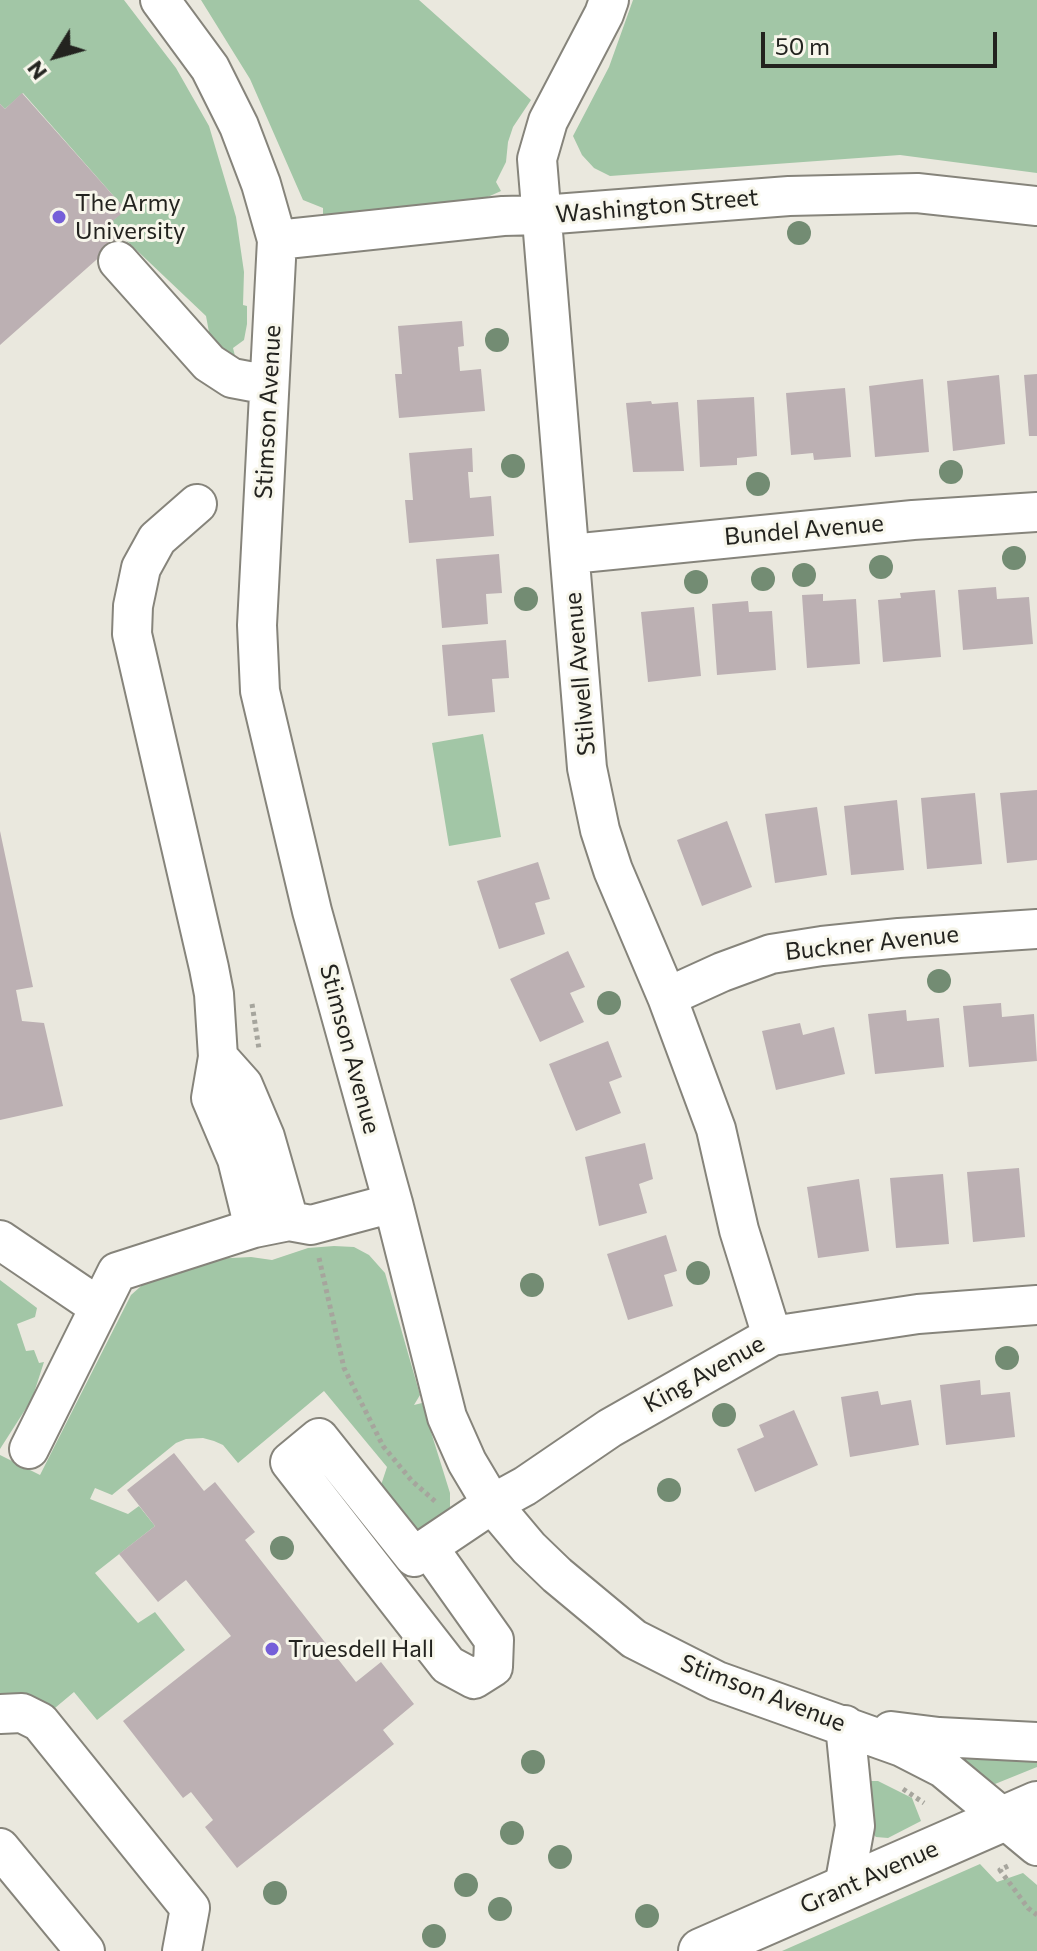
<!DOCTYPE html>
<style>
body{margin:0}
#map{position:relative;width:1037px;height:1951px;overflow:hidden;background:#eae8de;font-family:Commissioner,sans-serif}
canvas{display:block}
.north{position:absolute;left:16px;top:16px;width:80px;height:80px;-webkit-text-stroke:6px #f7f6eb;paint-order:stroke;rotate:233deg;font-size:22px;font-weight:700;line-height:32px;text-align:center;color:#23231f}
.north::after{content:'';display:block;margin:auto;width:28px;height:36px;background:#23231f;clip-path:polygon(50% 0,100% 100%,50% 72%,0 100%)}
.scale{position:absolute;left:761px;top:32px;width:236px;height:36px;box-sizing:border-box;border:4px solid #23231f;border-top:0;padding-left:10px;font-size:24px;line-height:28px;white-space:nowrap;color:#23231f;-webkit-text-stroke:6px #f7f6eb;paint-order:stroke}
</style>
<div id="map">
<canvas width="1037" height="1951"></canvas>
<div class="north">N</div>
<div class="scale">50 m</div>
</div>
<script>
const c = document.querySelector('canvas').getContext('2d');
c.lineJoin = 'round';
function fill(path, color) {
  c.fillStyle = color;
  c.fill(path, 'evenodd');
}
function shape(rows) {
  const path = new Path2D();
  for (const r of rows) {
    path.moveTo(r[0], r[1]);
    for (let i = 2; i < r.length; i += 2) path.lineTo(r[i], r[i + 1]);
  }
  return path;
}
function trace(path, color, width, dash) {
  c.strokeStyle = color;
  c.lineWidth = width;
  c.lineCap = dash ? 'butt' : 'round';
  c.setLineDash(dash || []);
  c.stroke(path);
}
function label(font, color, halo, rows, align = 'center') {
  c.font = font + ' Commissioner,sans-serif';
  c.lineWidth = 6;
  c.setLineDash([]);
  c.textBaseline = 'middle';
  c.strokeStyle = halo;
  c.fillStyle = color;
  for (const [text, x, y, turn = 0] of rows) {
    c.save();
    c.translate(x, y);
    c.rotate((+turn || 0) * Math.PI / 180);
    c.textAlign = isNaN(turn) ? turn : align;
    if (halo) c.strokeText(text, 0, 0);
    c.fillText(text, 0, 0);
    c.restore();
  }
}
const green = shape([
 [0,0,124,0,176,68,209,126,236,217,244,272,243,305,247,306,247,324,244,340,233,348,235,356,222,354,212,348,206,316,109,224,125,209,23,93,5,109,0,104],
 [201,0,419,0,531,100,513,127,508,142,506,162,496,182,501,191,472,204,342,216,323,216,323,208,303,200,250,79],
 [633,0,1037,0,1037,173,900,155,610,176,594,168,582,155,573,136,609,67],
 [483,734,501,837,449,846,432,743],
 [334,1246,354,1247,369,1255,385,1273,420,1395,414,1405,422,1403,450,1493,450,1507,438,1520,416,1532,378,1494,387,1467,324,1391,238,1463,223,1445,214,1441,203,1438,186,1439,176,1443,112,1495,95,1488,90,1499,128,1514,139,1506,155,1526,95,1573,138,1623,155,1612,185,1650,97,1720,74,1692,49,1713,0,1703,0,1455,40,1475,131,1295,149,1279,211,1259,251,1257,272,1260,308,1248],
 [0,1280,37,1308,35,1317,17,1324,26,1351,34,1350,39,1363,44,1362,32,1399,0,1449],
 [958,1759,1037,1760,1037,1767,995,1784],
 [870,1781,878,1781,912,1798,921,1821,888,1838,876,1837,873,1834],
 [980,1864,997,1882,1023,1873,1037,1885,1037,1951,782,1951]
]);
const building = shape([
 [22,93,126,210,109,224,121,238,0,345,0,104,5,109],
 [462,321,464,346,458,347,460,371,481,369,485,411,399,418,395,374,402,374,398,326],
 [1037,374,1037,436,1029,436,1024,375],
 [999,375,1005,444,953,451,947,381],
 [923,379,929,452,875,457,869,386],
 [845,388,851,457,814,460,813,453,791,455,786,393],
 [754,397,757,456,737,458,737,465,700,467,697,400],
 [651,401,652,404,678,402,684,471,633,472,626,403],
 [472,448,473,472,468,472,470,498,491,496,494,536,409,543,405,500,413,500,409,453],
 [499,554,502,593,486,594,488,624,442,628,436,559],
 [996,587,997,599,1029,597,1033,644,963,650,958,590],
 [935,590,941,657,883,662,878,600,901,598,900,593],
 [823,594,823,601,856,599,860,664,807,668,802,595],
 [748,601,749,612,772,611,776,670,717,675,712,604],
 [694,607,701,676,648,682,641,612],
 [506,640,509,678,492,679,495,712,448,716,442,645],
 [1037,790,1037,860,1007,863,1000,793],
 [975,793,982,864,927,869,921,798],
 [897,800,904,870,851,875,844,806],
 [817,807,827,875,775,883,765,814],
 [727,821,752,887,702,906,677,840],
 [0,831,33,987,16,990,22,1021,44,1023,63,1106,0,1120],
 [538,862,550,899,535,903,545,934,499,949,477,881],
 [568,951,585,987,570,993,584,1022,540,1042,510,979],
 [1001,1003,1002,1017,1034,1014,1037,1061,969,1067,963,1006],
 [906,1010,907,1021,939,1018,944,1067,875,1074,868,1014],
 [800,1023,803,1035,834,1027,845,1074,776,1090,762,1031],
 [608,1041,622,1077,609,1082,621,1113,576,1131,549,1064],
 [645,1143,653,1179,639,1184,647,1213,599,1226,585,1157],
 [1019,1168,1025,1237,973,1242,967,1172],
 [943,1174,949,1244,896,1248,890,1178],
 [859,1179,869,1251,818,1258,807,1187],
 [666,1235,677,1271,664,1275,673,1306,628,1320,607,1254],
 [980,1380,981,1395,1010,1392,1015,1437,946,1445,940,1385],
 [878,1391,881,1405,911,1400,919,1445,850,1457,841,1397],
 [794,1410,818,1465,755,1492,737,1449,764,1437,759,1425],
 [174,1453,204,1491,215,1482,255,1532,245,1540,356,1682,381,1662,414,1704,383,1730,394,1744,237,1868,205,1827,213,1820,191,1792,183,1798,123,1721,231,1636,186,1580,158,1602,119,1554,155,1526,127,1490]
]);
const path = shape([
 [252,1004,259,1049],
 [319,1258,344,1368,383,1446,412,1481,437,1503],
 [903,1789,924,1803],
 [1008,1866,1000,1870,1028,1908,1037,1915]
]);
const minor = shape([
 [160,0,210,68,239,126,261,184,277,240,257,625,260,691,312,911,393,1203,447,1417,467,1462,492,1504,529,1548,557,1575,634,1639,717,1681,902,1747,943,1768,1037,1846],
 [609,0,604,14,548,121,537,159,587,768,600,830,613,870,667,997,716,1129,739,1230,772,1336],
 [277,240,503,216,542,215,789,196,917,193,1037,206],
 [118,261,209,363,232,378,269,385],
 [197,504,157,539,141,568,133,606,132,634,209,968,214,994,218,1057],
 [571,554,913,520,1037,512],
 [667,997,722,972,771,954,822,946,899,938,1037,929],
 [254,1228,237,1159,211,1098,218,1057,243,1085,265,1137,289,1221],
 [0,1240,99,1307],
 [29,1449,117,1272,254,1228,289,1221,311,1225,393,1203],
 [428,1547,494,1640,493,1667,474,1679,448,1665,290,1462,319,1438,414,1557,428,1547,492,1504,525,1486,610,1428,772,1336,918,1314,1037,1305],
 [0,1714,22,1713,40,1722,190,1908,182,1951],
 [891,1731,939,1737,1037,1742],
 [0,1848,85,1951],
 [844,1887,855,1826,845,1725]
]);
const major = shape([
 [701,1951,1037,1804]
]);
const trees = [
 [799,233],
 [497,340],
 [513,466],
 [951,472],
 [758,484],
 [1014,558],
 [881,567],
 [804,575],
 [763,579],
 [696,582],
 [526,599],
 [939,981],
 [609,1003],
 [698,1273],
 [532,1285],
 [1007,1358],
 [724,1415],
 [669,1490],
 [282,1548],
 [533,1762],
 [512,1833],
 [560,1857],
 [466,1885],
 [275,1893],
 [500,1909],
 [647,1916],
 [434,1936]
];
const markers = [
 [59,217,8,"#755fd9"],
 [272,1649,8,"#755fd9"]
];
const poiNames = [
 ["The Army",75,203],
 ["University",75,231],
 ["Truesdell Hall",288,1649]
];
const streetNames = [
 ["Washington Street",657,206,-5],
 ["Stimson Avenue",268,412,-87],
 ["Bundel Avenue",804,530,-5],
 ["Stilwell Avenue",580,674,-95],
 ["Buckner Avenue",872,943,-6],
 ["Stimson Avenue",350,1049,75],
 ["King Avenue",704,1374,-29],
 ["Stimson Avenue",763,1693,21],
 ["Grant Avenue",869,1877,-24]
];
fill(green, '#a2c6a6');
fill(building, '#bcb0b3');
trace(minor, '#86847b', 42);
trace(major, '#86847b', 48);
trace(path, '#a6a59d', 5, [4, 4]);
trace(minor, '#fff', 38);
trace(major, '#fff', 44);
c.fillStyle = '#738c73';
for (const [x, y] of trees) {
  c.beginPath();
  c.arc(x, y, 12, 0, 2 * Math.PI);
  c.fill();
}
for (const [x, y, r, color] of markers) {
  const dot = new Path2D();
  dot.arc(x, y, r, 0, 2 * Math.PI);
  c.fillStyle = color;
  c.fill(dot);
  trace(dot, '#f7f6eb', 3);
}
label('24px', '#23231f', '#f7f6eb', poiNames, 'left');
label('24px', '#23231f', '#f7f6eb', streetNames);
</script>
